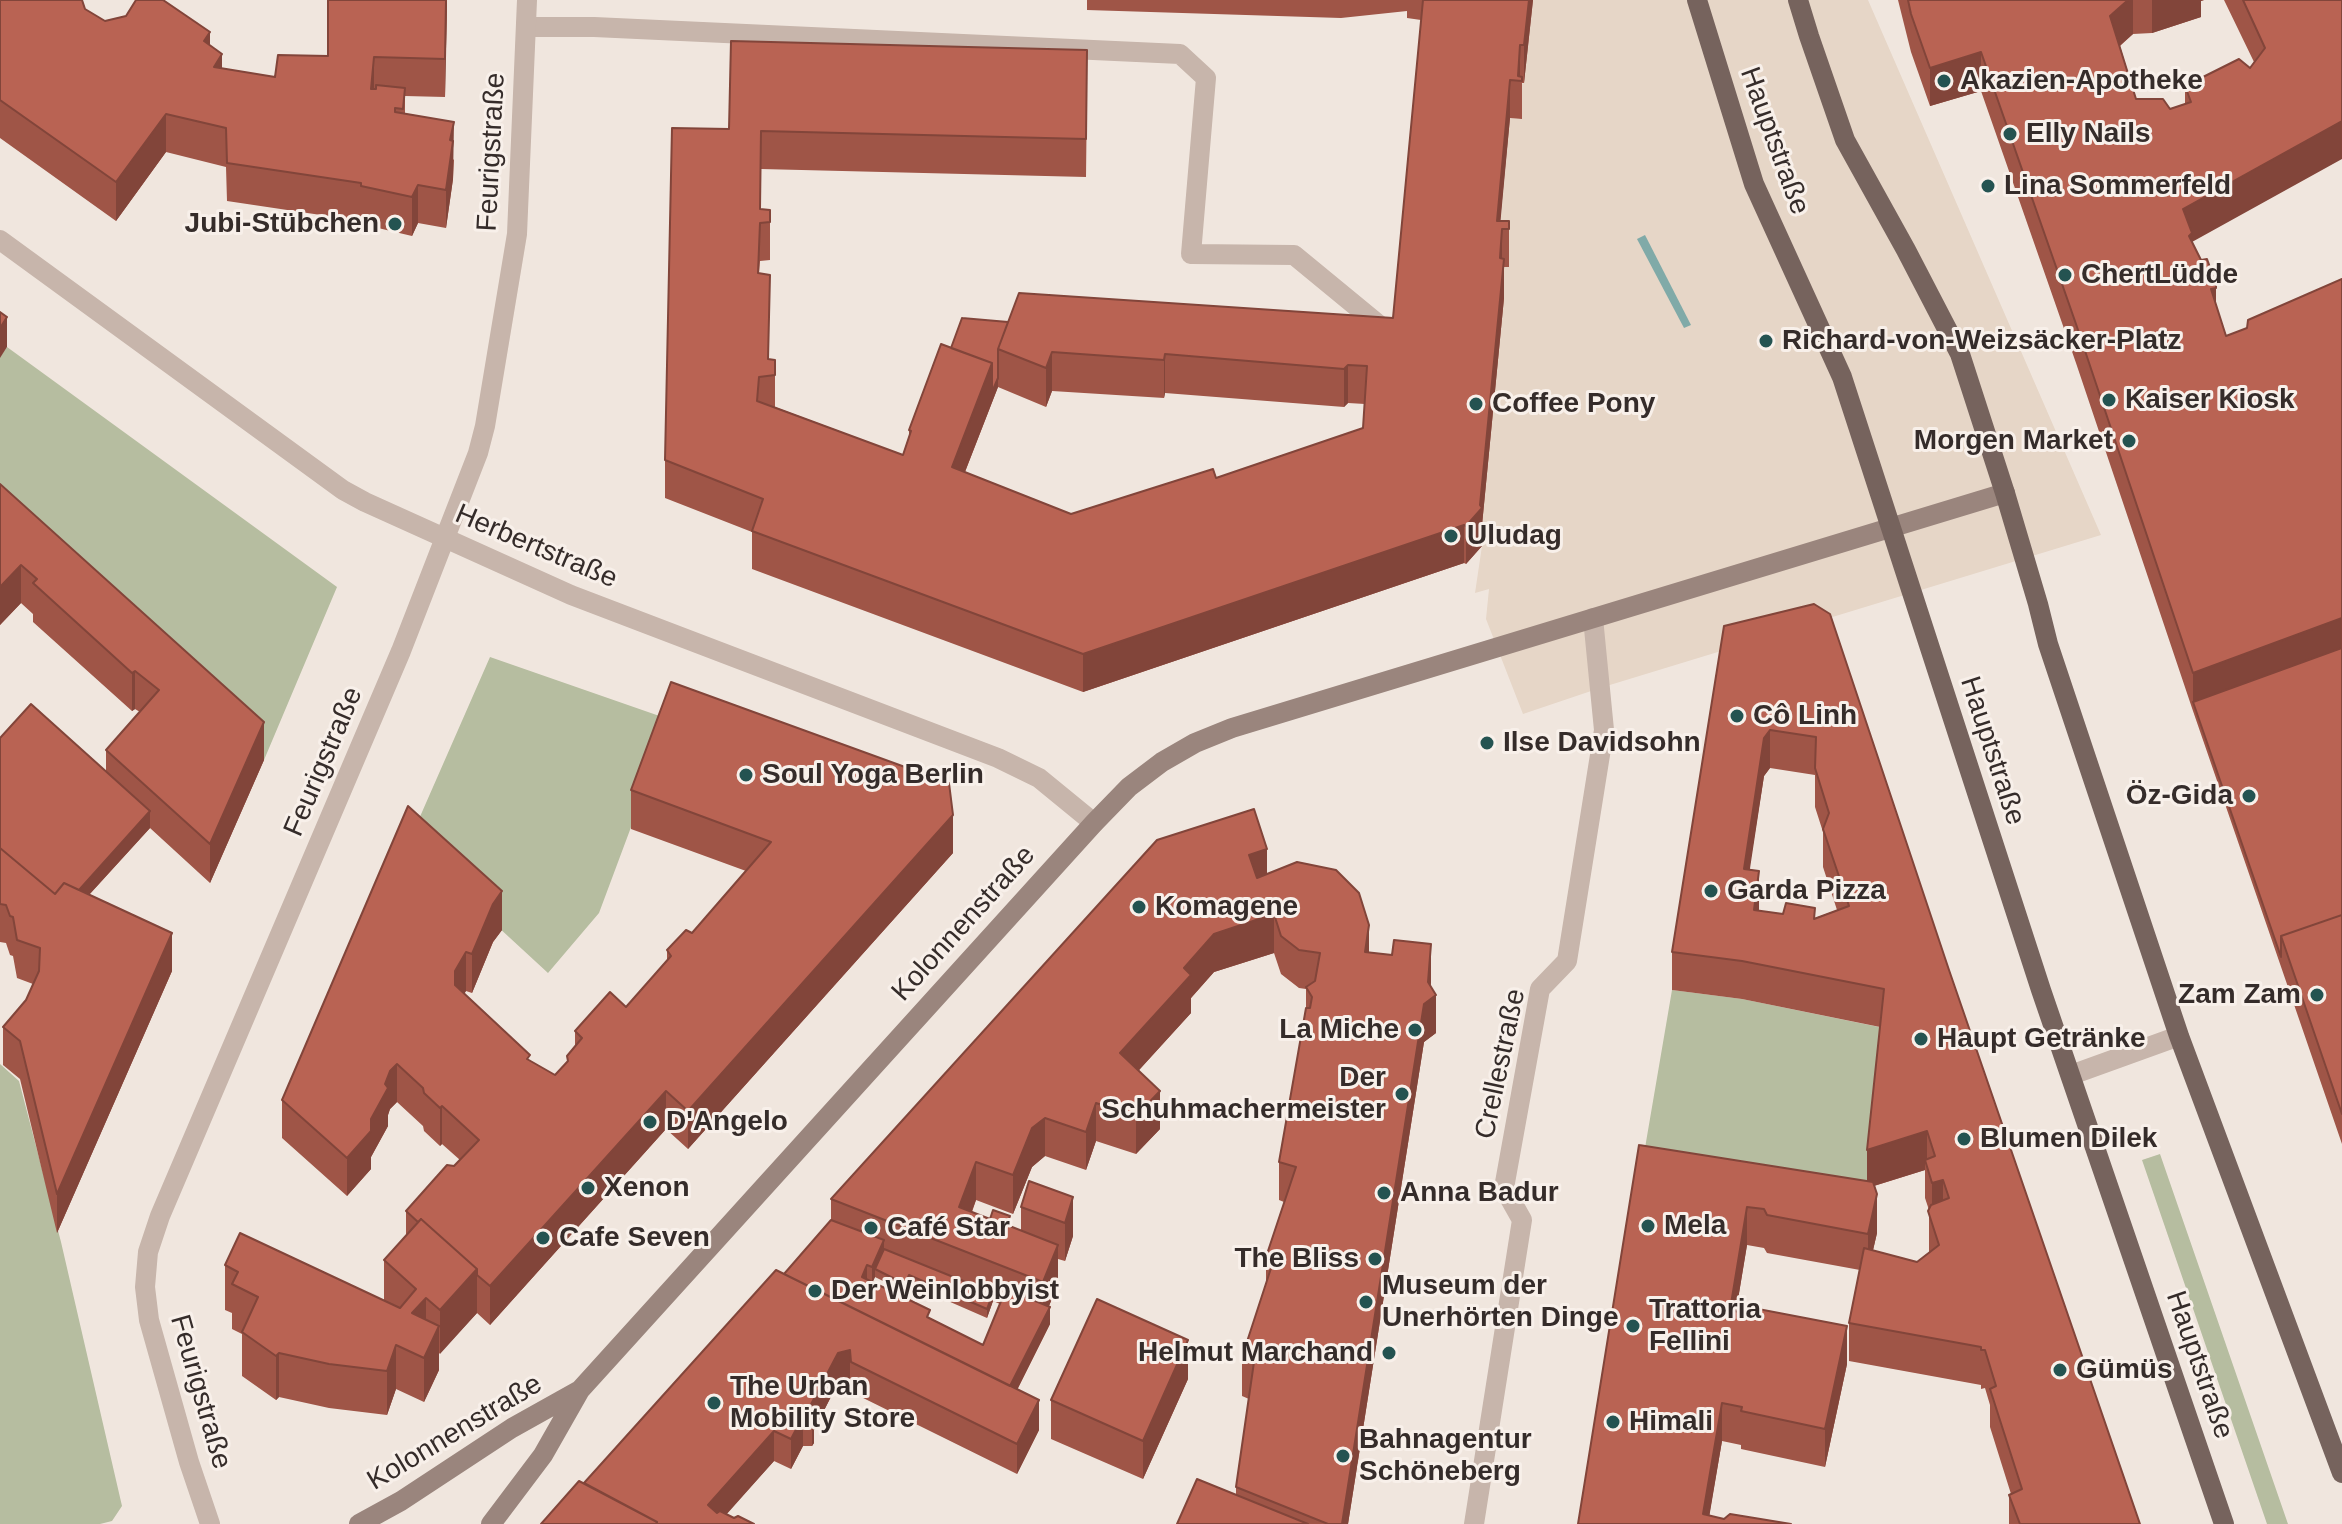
<!DOCTYPE html>
<meta charset="utf-8">
<style>
body{margin:0}
canvas{display:block;background:#f0e6de}
</style>
<canvas width="2342" height="1524"></canvas>
<script>
const c = document.querySelector('canvas').getContext('2d');
c.lineJoin = 'round';
function fill(path, color) {
  c.fillStyle = color;
  c.fill(path, 'evenodd');
}
function shape(rows) {
  const path = new Path2D();
  for (const r of rows) {
    path.moveTo(r[0], r[1]);
    for (let i = 2; i < r.length; i += 2) path.lineTo(r[i], r[i + 1]);
  }
  return path;
}
function trace(path, color, width, dash) {
  c.strokeStyle = color;
  c.lineWidth = width;
  c.lineCap = dash ? 'butt' : 'round';
  c.setLineDash(dash || []);
  c.stroke(path);
}
function label(font, color, halo, rows, align = 'center') {
  c.font = font + ' Arial,sans-serif';
  c.lineWidth = 6;
  c.setLineDash([]);
  c.textBaseline = 'middle';
  c.strokeStyle = halo;
  c.fillStyle = color;
  for (const [text, x, y, turn = 0] of rows) {
    c.save();
    c.translate(x, y);
    c.rotate((+turn || 0) * Math.PI / 180);
    c.textAlign = isNaN(turn) ? turn : align;
    if (halo) c.strokeText(text, 0, 0);
    c.fillText(text, 0, 0);
    c.restore();
  }
}
const green = shape([
 [7,347,337,587,264,760,0,522,0,357],
 [490,657,671,720,599,913,548,973,408,844],
 [1672,990,1742,999,1884,1028,1867,1188,1639,1183],
 [0,1064,19,1081,61,1242,122,1506,112,1521,100,1524,0,1524],
 [2160,1154,2288,1524,2267,1524,2142,1160]
]);
const plaza = shape([
 [1533,0,1868,0,2101,535,1600,688,1523,714,1486,619,1489,589,1475,593,1482,546,1480,543,1502,267,1509,267,1497,259,1510,118,1521,119,1522,116,1520,84,1524,83]
]);
const water = shape([
 [1645,235,1691,325,1684,328,1637,239]
]);
const service = shape([
 [527,27,594,27,1180,54,1206,78,1191,254,1294,255,1390,334],
 [2071,1075,2179,1036]
]);
const minor = shape([
 [0,240,343,490,365,502,571,595,998,758,1039,778,1094,823],
 [210,1524,189,1462,149,1320,145,1287,148,1252,160,1216,401,651,478,453,485,426,517,234,527,0],
 [1474,1524,1522,1220,1504,1188,1540,989,1567,961,1604,730,1593,618]
]);
const secondary = shape([
 [359,1524,401,1501,512,1428,580,1390],
 [491,1524,543,1455,580,1390,1094,823,1129,787,1162,762,1195,743,1232,728,2005,493]
]);
const primary = shape([
 [1697,0,1754,184,1842,377,2041,990,2224,1524],
 [1798,0,1809,36,1845,140,1906,250,1960,354,2005,493,2038,604,2048,644,2179,1036,2342,1473]
]);
const wall = shape([
 [0,0,85,9,105,21,210,46,222,68,275,77,328,56,327,0,447,0,445,97,405,96,405,114,454,160,453,179,446,228,418,223,412,236,361,224,361,221,227,201,226,167,166,152,116,221,0,138],
 [1087,0,1533,0,1524,83,1522,83,1522,119,1510,118,1500,221,1509,221,1509,267,1504,267,1504,298,1482,525,1482,546,1466,564,1464,563,1083,692,752,569,752,532,665,498,665,460,729,129,1087,89,1086,177,761,169,760,209,770,210,770,260,760,261,759,273,769,359,775,360,775,407,903,455,909,437,909,430,951,348,1008,322,1393,318,1421,20,1407,18,1407,11,1341,18,1087,10],
 [998,387,1046,407,1052,391,1164,398,1165,393,1344,407,1348,403,1365,404,1363,428,1216,478,1071,514,965,472],
 [1898,0,2204,0,2201,1,2201,17,2152,33,2133,34,2120,46,2136,99,2170,109,2185,104,2185,86,2250,68,2254,62,2224,0,2342,0,2192,242,2226,336,2247,328,2342,279,2342,1144,2193,711,2076,363,1981,91,1930,106,1911,52],
 [0,484,264,760,210,883,150,828,89,895,172,971,57,1233,20,1079,3,1065,3,1027,26,1000,33,984,17,978,13,956,10,955,6,943,0,942,0,738,106,772,106,750,140,712,135,709,132,711,33,622,33,614,21,603,0,625],
 [1814,604,1949,970,2140,1524,2009,1524,2009,1495,2011,1494,1990,1427,1990,1405,1985,1388,1981,1389,1981,1385,1849,1361,1849,1323,1860,1270,1767,1253,1764,1248,1747,1245,1736,1311,1847,1364,1825,1467,1741,1449,1741,1445,1722,1441,1709,1516,1724,1519,1791,1524,1578,1524,1639,1145,1867,1181,1880,1027,1742,999,1672,990,1672,952],
 [1770,768,1815,775,1815,807,1823,832,1823,867,1837,910,1815,918,1759,911,1749,870,1764,776],
 [1925,1170,1925,1198,1929,1210,1929,1252,1917,1262,1873,1250,1877,1233,1874,1186],
 [631,790,953,853,688,1149,666,1129,490,1325,477,1313,439,1354,439,1370,424,1402,396,1389,387,1415,329,1408,279,1397,276,1400,242,1376,242,1334,232,1329,232,1313,225,1310,225,1265,384,1300,384,1260,406,1236,406,1211,460,1160,442,1144,440,1146,424,1131,423,1126,397,1102,390,1109,388,1115,388,1126,371,1157,371,1169,347,1196,282,1138,282,1100,408,806,502,930,493,942,472,993,466,991,464,993,530,1061,555,1075,567,1063,567,1056,575,1046,575,1031,626,1007,667,961,667,950,692,933,746,871,631,829],
 [1267,874,1369,952,1431,987,1436,1033,1424,1042,1348,1524,1177,1524,1236,1495,1236,1487,1249,1399,1242,1396,1242,1357,1266,1284,1266,1257,1284,1202,1279,1200,1279,1162,1306,1009,1306,989,1299,988,1281,974,1274,953,1214,972,1191,998,1191,1013,1139,1070,1160,1129,1136,1154,1096,1141,1086,1170,1045,1156,1032,1167,1013,1214,976,1200,972,1212,1021,1231,1021,1207,1073,1197,1073,1236,1065,1261,1058,1259,1058,1284,1049,1306,1050,1324,1017,1390,1039,1430,1017,1474,851,1392,850,1380,838,1383,814,1430,814,1443,812,1446,803,1446,791,1469,774,1461,726,1514,734,1518,584,1483,784,1274,831,1220,831,1199],
 [875,1277,905,1292,909,1284,987,1318,993,1301,1000,1304,983,1345,930,1318,872,1282],
 [1188,1379,1143,1479,1051,1439,1051,1400]
]);
const shadedWall = shape([
 [446,0,447,0,445,97,445,59],
 [1529,0,1533,0,1524,83,1524,45],
 [2128,0,2133,0,2133,34,2110,54,2110,16],
 [2152,0,2204,0,2201,1,2201,17,2152,33],
 [210,32,210,70,204,41],
 [1520,45,1520,81,1518,80],
 [1981,52,1981,91,1930,106,1930,68],
 [222,54,222,92,214,67],
 [374,57,374,95,371,89],
 [1510,80,1510,118,1497,259,1497,221],
 [166,114,166,152,116,221,116,182],
 [2342,121,2342,159,2192,242,2192,272,2183,209],
 [454,122,453,179,446,228,446,190,450,140],
 [418,185,418,223,412,236,412,197],
 [1502,229,1502,267,1500,258],
 [1504,259,1504,298,1482,525,1482,546,1466,564,1466,526],
 [2216,284,2216,322,2211,289],
 [7,317,7,347,0,358,0,328],
 [1052,352,1052,391,1046,407,1046,368],
 [1165,354,1165,393,1164,398,1164,360],
 [992,363,998,378,998,387,952,505,952,467],
 [1348,365,1348,403,1344,407,1344,369],
 [1464,525,1464,563,1083,692,1083,654],
 [21,565,21,603,0,625,0,587],
 [2342,618,2342,657,2193,702,2193,711,2193,673],
 [135,671,135,709,132,711,132,673],
 [264,722,264,760,210,883,210,844],
 [1770,730,1770,768,1764,776,1744,908,1744,869,1764,738],
 [150,811,150,828,55,932,55,915],
 [953,815,953,853,688,1149,688,1111],
 [1267,849,1267,887,1249,893,1249,855],
 [1759,871,1759,909,1754,948,1754,910],
 [502,891,502,930,493,942,472,993,472,954,493,904],
 [1274,914,1274,953,1214,972,1191,998,1191,1013,1120,1091,1120,1053,1184,968,1214,934],
 [1369,925,1369,963,1365,952],
 [172,933,172,971,57,1233,57,1194],
 [1431,944,1431,983,1430,1000,1436,995,1436,1033,1424,1042,1348,1524,1342,1524,1428,982],
 [466,952,466,991,455,1010,455,971],
 [397,1064,397,1102,390,1109,388,1115,388,1126,371,1157,371,1169,347,1196,347,1158,371,1119,390,1071],
 [666,1091,666,1129,490,1325,490,1286],
 [1160,1091,1160,1129,1136,1154,1136,1116],
 [1096,1103,1096,1141,1086,1170,1086,1132],
 [442,1106,442,1144,440,1146,440,1108],
 [1045,1118,1045,1156,1032,1167,1013,1214,1013,1175,1032,1128],
 [1927,1131,1927,1165,1925,1160,1925,1170,1867,1188,1867,1150],
 [976,1162,976,1200,959,1245,959,1207],
 [1943,1180,1943,1218,1932,1221,1932,1183],
 [1877,1194,1877,1233,1868,1272,1868,1234],
 [1073,1197,1073,1236,1065,1261,1065,1223],
 [1747,1207,1747,1245,1730,1348,1730,1310],
 [884,1240,884,1257,875,1269,875,1277,872,1284,872,1267],
 [1058,1245,1058,1284,1044,1318,1050,1307,1050,1324,1005,1414,1005,1397,1043,1320,1043,1282],
 [867,1265,867,1281,862,1277],
 [477,1269,477,1313,440,1354,440,1310],
 [909,1275,909,1284,905,1292,905,1284],
 [993,1293,993,1301,987,1318,987,1309],
 [426,1298,426,1342,412,1313],
 [439,1326,439,1370,424,1402,424,1358],
 [1847,1326,1847,1364,1825,1467,1825,1429],
 [1188,1340,1188,1379,1143,1479,1143,1441],
 [396,1345,396,1389,387,1415,387,1371],
 [850,1350,850,1380,838,1383,814,1430,814,1443,812,1446,812,1416,808,1410,838,1353],
 [279,1353,279,1397,276,1400,276,1356],
 [1039,1400,1039,1430,1017,1474,1017,1444],
 [1722,1403,1722,1441,1708,1524,1703,1514],
 [803,1416,803,1446,791,1469,791,1439],
 [774,1431,774,1461,718,1524,708,1505]
]);
const building = shape([
 [0,0,82,0,85,9,105,21,126,16,136,0,163,0,210,32,204,41,222,54,214,67,275,77,278,55,328,56,328,0,446,0,445,59,374,57,371,89,376,89,376,85,405,88,403,109,395,108,395,112,454,122,450,140,453,141,446,190,418,185,412,197,361,186,361,183,227,163,226,128,166,114,116,182,0,100,0,0],
 [1423,0,1529,0,1524,45,1520,45,1518,76,1522,77,1522,81,1510,80,1497,221,1509,221,1509,229,1502,229,1500,258,1504,259,1480,505,1482,508,1466,526,1464,525,1083,654,752,531,763,499,665,460,672,128,729,129,731,41,1087,50,1086,139,761,131,760,209,770,210,770,222,760,223,758,273,770,275,768,359,775,360,775,375,759,377,757,401,903,455,911,431,909,430,941,344,992,363,952,467,1071,514,1213,469,1216,478,1363,428,1367,366,1348,365,1344,369,1165,354,1164,360,1052,352,1046,368,998,349,1019,293,1393,318,1423,0],
 [1908,0,2128,0,2110,16,2136,99,2163,99,2170,109,2191,102,2185,86,2239,59,2250,68,2265,48,2243,0,2342,0,2342,121,2183,209,2192,233,2189,236,2201,260,2207,259,2216,284,2216,288,2211,289,2226,336,2247,328,2248,320,2342,279,2342,618,2193,673,2076,324,1981,52,1930,68,1911,14,1908,0],
 [0,312,7,317,0,328,0,312],
 [962,318,1008,322,998,349,998,378,992,392,992,363,951,348,962,318],
 [0,484,264,722,210,844,106,750,159,690,135,671,132,673,33,583,37,579,21,565,0,587,0,484],
 [1814,604,1830,614,1949,970,2140,1524,2020,1524,2009,1495,2022,1489,1990,1389,1996,1386,1985,1350,1981,1350,1981,1347,1849,1323,1864,1248,1917,1262,1939,1245,1928,1211,1931,1205,1949,1198,1943,1180,1932,1183,1925,1160,1935,1156,1927,1131,1867,1150,1884,989,1742,961,1672,952,1724,626,1814,604],
 [1770,730,1816,737,1815,768,1829,813,1823,829,1849,906,1814,919,1815,908,1786,903,1783,914,1754,910,1759,871,1744,869,1764,738,1770,730],
 [2342,648,2342,915,2281,936,2281,957,2193,702,2342,648],
 [671,682,949,783,953,815,688,1111,666,1091,490,1286,477,1275,477,1269,421,1219,418,1222,406,1211,447,1165,454,1166,479,1140,442,1106,440,1108,424,1093,423,1088,397,1064,390,1071,385,1084,388,1088,371,1119,371,1131,347,1158,282,1100,408,806,502,891,493,904,472,954,466,952,455,971,455,985,530,1055,527,1059,555,1075,568,1061,567,1056,582,1038,575,1031,610,992,626,1007,671,956,667,950,686,930,692,933,771,842,631,790,671,682],
 [31,704,150,811,79,890,64,883,55,894,0,848,0,738,31,704],
 [1254,809,1267,849,1249,855,1257,878,1297,862,1336,870,1359,893,1369,925,1365,952,1392,955,1394,940,1431,944,1428,982,1436,995,1424,1004,1342,1524,1328,1524,1236,1487,1254,1362,1242,1357,1274,1259,1266,1257,1296,1167,1279,1162,1306,1008,1310,1008,1312,997,1306,987,1315,981,1320,953,1299,950,1281,936,1274,914,1214,934,1184,968,1191,975,1120,1053,1160,1091,1136,1116,1096,1103,1086,1132,1045,1118,1032,1128,1013,1175,976,1162,959,1207,990,1219,993,1210,1010,1216,1007,1225,1058,1245,1043,1282,831,1199,1157,840,1254,809],
 [0,848,55,894,64,883,172,933,57,1194,20,1041,3,1027,26,1000,39,971,40,948,17,940,13,917,10,916,6,905,0,904,0,848],
 [2342,915,2342,1114,2281,936,2342,915],
 [1639,1145,1873,1182,1877,1194,1868,1234,1767,1215,1764,1209,1747,1207,1730,1310,1748,1314,1753,1308,1847,1326,1825,1429,1741,1411,1742,1407,1722,1403,1703,1514,1724,1519,1730,1514,1791,1524,1578,1524,1639,1145],
 [1029,1181,1073,1197,1065,1223,1021,1207,1029,1181],
 [421,1219,477,1269,440,1310,426,1298,412,1313,439,1326,424,1358,396,1345,387,1371,329,1364,279,1353,276,1356,242,1332,258,1297,232,1284,238,1272,225,1265,240,1233,400,1308,416,1289,384,1260,421,1219],
 [831,1220,884,1240,872,1267,867,1265,862,1277,930,1310,927,1317,983,1345,1006,1289,1050,1307,1010,1386,784,1274,831,1220],
 [884,1249,993,1293,987,1309,909,1275,905,1284,875,1269,884,1249],
 [776,1270,1039,1400,1017,1444,851,1362,850,1350,838,1353,808,1410,814,1413,812,1416,803,1416,791,1439,774,1431,708,1505,717,1513,720,1511,734,1518,738,1516,754,1524,657,1524,657,1522,584,1483,776,1270],
 [1097,1299,1188,1340,1143,1441,1051,1400,1097,1299],
 [1197,1479,1308,1524,1177,1524,1197,1479],
 [579,1481,657,1522,656,1524,541,1524,579,1481]
]);
const markers = [
 [1944,81,8,"#245351"],
 [2010,134,8,"#245351"],
 [1988,186,8,"#245351"],
 [395,224,8,"#245351"],
 [2065,275,8,"#245351"],
 [1766,341,8,"#245351"],
 [2109,400,8,"#245351"],
 [1476,404,8,"#245351"],
 [2129,441,8,"#245351"],
 [1451,536,8,"#245351"],
 [1737,716,8,"#245351"],
 [1487,743,8,"#245351"],
 [746,775,8,"#245351"],
 [2249,796,8,"#245351"],
 [1711,891,8,"#245351"],
 [1139,907,8,"#245351"],
 [2317,995,8,"#245351"],
 [1415,1030,8,"#245351"],
 [1921,1039,8,"#245351"],
 [1402,1094,8,"#245351"],
 [650,1122,8,"#245351"],
 [1964,1139,8,"#245351"],
 [588,1188,8,"#245351"],
 [1384,1193,8,"#245351"],
 [1648,1226,8,"#245351"],
 [871,1228,8,"#245351"],
 [543,1238,8,"#245351"],
 [1375,1259,8,"#245351"],
 [815,1291,8,"#245351"],
 [1366,1302,8,"#245351"],
 [1633,1326,8,"#245351"],
 [1389,1353,8,"#245351"],
 [2060,1370,8,"#245351"],
 [714,1403,8,"#245351"],
 [1613,1422,8,"#245351"],
 [1343,1456,8,"#245351"]
];
const poiNames = [
 ["Akazien-Apotheke",1960,81],
 ["Elly Nails",2026,134],
 ["Lina Sommerfeld",2004,186],
 ["Jubi-Stübchen",379,224,"right"],
 ["ChertLüdde",2081,275],
 ["Richard-von-Weizsäcker-Platz",1782,341],
 ["Kaiser Kiosk",2125,400],
 ["Coffee Pony",1492,404],
 ["Morgen Market",2113,441,"right"],
 ["Uludag",1467,536],
 ["Cô Linh",1753,716],
 ["Ilse Davidsohn",1503,743],
 ["Soul Yoga Berlin",762,775],
 ["Öz-Gida",2233,796,"right"],
 ["Garda Pizza",1727,891],
 ["Komagene",1155,907],
 ["Zam Zam",2301,995,"right"],
 ["La Miche",1399,1030,"right"],
 ["Haupt Getränke",1937,1039],
 ["Der",1386,1078,"right"],
 ["Schuhmachermeister",1386,1110,"right"],
 ["D'Angelo",666,1122],
 ["Blumen Dilek",1980,1139],
 ["Xenon",604,1188],
 ["Anna Badur",1400,1193],
 ["Mela",1664,1226],
 ["Café Star",887,1228],
 ["Cafe Seven",559,1238],
 ["The Bliss",1359,1259,"right"],
 ["Museum der",1382,1286],
 ["Unerhörten Dinge",1382,1318],
 ["Der Weinlobbyist",831,1291],
 ["Trattoria",1649,1310],
 ["Fellini",1649,1342],
 ["Helmut Marchand",1373,1353,"right"],
 ["Gümüs",2076,1370],
 ["The Urban",730,1387],
 ["Mobility Store",730,1419],
 ["Himali",1629,1422],
 ["Bahnagentur",1359,1440],
 ["Schöneberg",1359,1472]
];
const streetNames = [
 ["Hauptstraße",1774,141,70],
 ["Feurigstraße",492,152,-87],
 ["Herbertstraße",536,547,23],
 ["Hauptstraße",1992,751,72],
 ["Feurigstraße",324,762,-67],
 ["Kolonnenstraße",964,924,-48],
 ["Crellestraße",1501,1064,-78],
 ["Hauptstraße",2199,1365,71],
 ["Feurigstraße",200,1392,74],
 ["Kolonnenstraße",455,1433,-31]
];
fill(green, '#b6bda0');
fill(plaza, '#e6d6c7');
fill(water, '#80aaa8');
trace(service, '#c7b5ab', 20);
trace(minor, '#c7b5ab', 20);
trace(secondary, '#9a857d', 20);
trace(primary, '#76635d', 20);
fill(wall, '#9f5547');
fill(shadedWall, '#82453a');
fill(building, '#b96353');
trace(building, '#82453a', 2);
for (const [x, y, r, color] of markers) {
  const dot = new Path2D();
  dot.arc(x, y, r, 0, 2 * Math.PI);
  c.fillStyle = color;
  c.fill(dot);
  trace(dot, '#f8f0ea', 3);
}
label('bold 28px', '#352c2a', '#f8f0ea', poiNames, 'left');
label('28px', '#352c2a', '#f8f0ea', streetNames);
</script>
